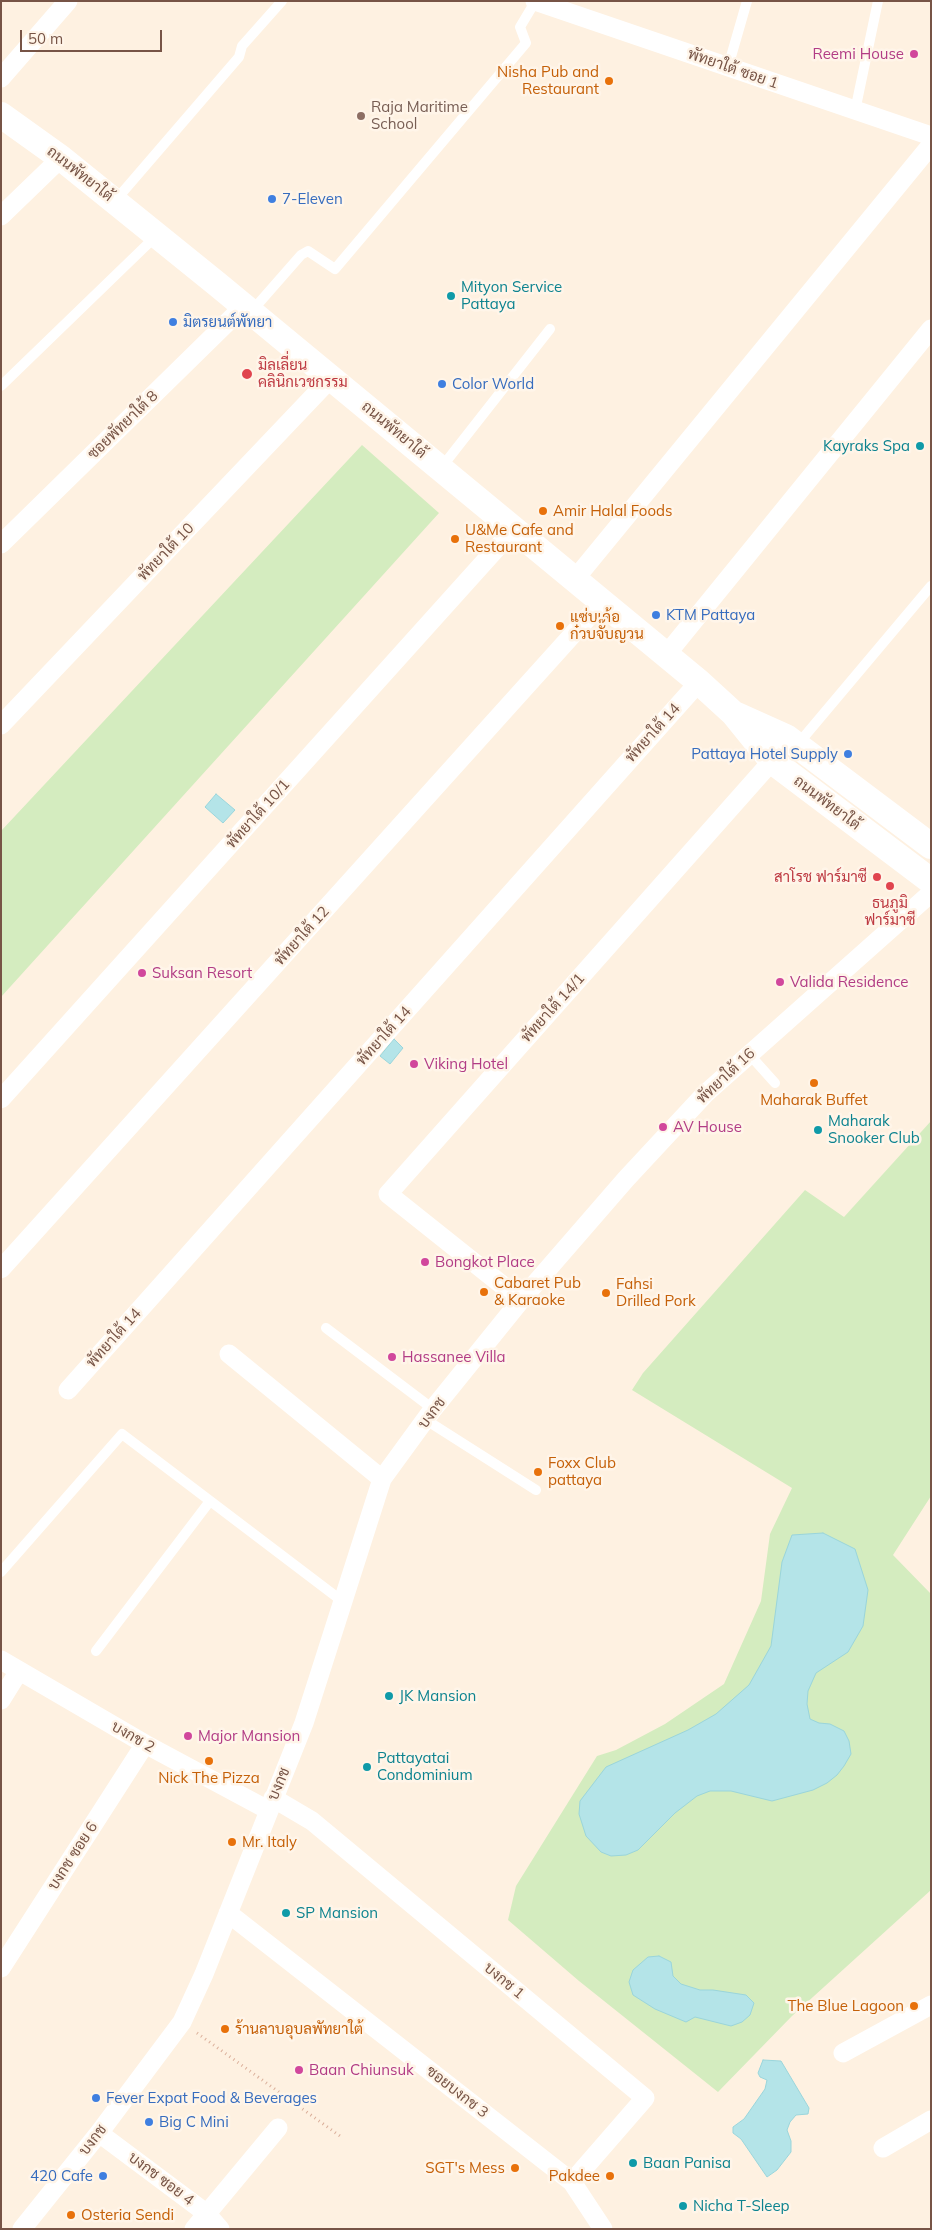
<!DOCTYPE html>
<meta charset="utf-8">
<style>
body{margin:0}
#map{position:relative;width:932px;height:2230px;overflow:hidden;background:#fef1e1;font-family:Mulish,sans-serif}
canvas{display:block}
.frame{position:absolute;inset:0;border:2px solid #775446;pointer-events:none}
.scale{position:absolute;left:20px;top:30px;width:142px;height:22px;box-sizing:border-box;border:2px solid #775446;border-top:0;padding-left:6px;font-size:15px;line-height:18px;white-space:nowrap;color:#775446;-webkit-text-stroke:4px #fff5e9;paint-order:stroke}
</style>
<div id="map">
<canvas width="932" height="2230"></canvas>
<div class="frame"></div>
<div class="scale">50 m</div>
</div>
<script>
const c = document.querySelector('canvas').getContext('2d');
c.lineJoin = 'round';
function fill(path, color) {
  c.fillStyle = color;
  c.fill(path, 'evenodd');
}
function shape(rows) {
  const path = new Path2D();
  for (const r of rows) {
    path.moveTo(r[0], r[1]);
    for (let i = 2; i < r.length; i += 2) path.lineTo(r[i], r[i + 1]);
  }
  return path;
}
function trace(path, color, width, dash) {
  c.strokeStyle = color;
  c.lineWidth = width;
  c.lineCap = dash ? 'butt' : 'round';
  c.setLineDash(dash || []);
  c.stroke(path);
}
function label(font, color, halo, rows, align = 'center') {
  c.font = font + ' Mulish,Sarabun,sans-serif';
  c.lineWidth = 5;
  c.setLineDash([]);
  c.textBaseline = 'middle';
  c.strokeStyle = halo;
  c.fillStyle = color;
  for (const [text, x, y, turn = 0] of rows) {
    c.save();
    c.translate(x, y);
    c.rotate((+turn || 0) * Math.PI / 180);
    c.textAlign = isNaN(turn) ? turn : align;
    if (halo) c.strokeText(text, 0, 0);
    c.fillText(text, 0, 0);
    c.restore();
  }
}
const green = shape([
 [362,445,439,513,1,997,1,831],
 [931,1121,931,1496,893,1555,931,1594,931,1890,792,2016,718,2092,579,1981,508,1920,516,1886,597,1756,616,1750,665,1724,724,1684,761,1601,770,1534,792,1488,632,1390,643,1373,805,1190,844,1217]
]);
const water = shape([
 [216,794,235,810,223,823,205,807,216,794],
 [394,1039,403,1048,390,1064,380,1056,394,1039],
 [823,1533,855,1549,868,1590,863,1626,848,1652,816,1673,808,1691,807,1704,810,1719,819,1723,830,1724,844,1731,849,1741,851,1754,844,1766,837,1775,827,1783,813,1790,772,1801,731,1791,710,1791,697,1796,675,1813,638,1850,626,1855,611,1856,601,1852,586,1836,579,1814,580,1801,606,1767,688,1730,716,1714,749,1685,771,1646,782,1562,792,1535,823,1533],
 [659,1956,671,1962,673,1976,681,1984,700,1990,713,1990,746,1995,754,2003,750,2015,742,2022,731,2026,695,2017,686,2022,655,2009,633,1995,629,1982,633,1970,648,1957,659,1956],
 [763,2060,781,2061,809,2108,808,2114,796,2115,790,2122,787,2130,791,2141,791,2152,777,2170,767,2177,741,2139,733,2133,733,2127,744,2119,765,2089,767,2080,760,2077,758,2073,763,2060]
]);
const path = shape([
 [197,2033,340,2136]
]);
const lane = shape([
 [728,67,747,1],
 [855,111,878,1],
 [115,201,239,57,242,46,282,1],
 [251,312,301,255,308,251,335,269,526,43,520,27,535,2],
 [1,386,156,236],
 [441,468,550,329],
 [798,744,931,586],
 [749,1054,775,1083],
 [326,1328,433,1409],
 [426,1420,536,1490],
 [1,1572,122,1434,342,1601],
 [96,1651,210,1501]
]);
const street = shape([
 [535,1,931,136],
 [1,78,68,1],
 [1,216,61,158],
 [1,544,244,306],
 [575,579,931,145],
 [666,655,931,329],
 [1,725,331,378],
 [1,1099,514,529],
 [1,1269,602,602],
 [521,1300,388,1194,772,761],
 [229,1354,382,1479],
 [68,1390,699,682],
 [1,1660,145,1744,268,1810],
 [1,1700,19,1671],
 [273,1798,312,1821,645,2098,572,2182],
 [228,1913,572,2182,603,2229],
 [1,1968,145,1744],
 [843,2053,931,2005],
 [99,2133,206,2213,220,2229],
 [883,2148,931,2120],
 [22,2229,99,2133,182,2022,204,1974,304,1723,382,1479,433,1409,521,1300,626,1179,705,1094,931,893],
 [194,2229,278,2128]
]);
const secondary = shape([
 [1,115,61,158,217,284,699,682,734,714,772,761,931,881],
 [737,715,786,737,931,846]
]);
const markers = [
 [914,54,5,"#d1479c"],
 [609,81,5,"#e8710a"],
 [361,116,5,"#8d6e63"],
 [272,199,5,"#3f7fe0"],
 [451,296,5,"#0f9aa8"],
 [173,322,5,"#3f7fe0"],
 [247,374,6,"#e0444e"],
 [442,384,5,"#3f7fe0"],
 [920,446,5,"#0f9aa8"],
 [543,511,5,"#e8710a"],
 [455,539,5,"#e8710a"],
 [656,615,5,"#3f7fe0"],
 [560,626,5,"#e8710a"],
 [848,754,5,"#3f7fe0"],
 [877,877,5,"#e0444e"],
 [890,886,5,"#e0444e"],
 [142,973,5,"#d1479c"],
 [780,982,5,"#d1479c"],
 [414,1064,5,"#d1479c"],
 [814,1083,5,"#e8710a"],
 [663,1127,5,"#d1479c"],
 [818,1130,5,"#0f9aa8"],
 [425,1262,5,"#d1479c"],
 [484,1292,5,"#e8710a"],
 [606,1293,5,"#e8710a"],
 [392,1357,5,"#d1479c"],
 [538,1472,5,"#e8710a"],
 [389,1696,5,"#0f9aa8"],
 [188,1736,5,"#d1479c"],
 [209,1761,5,"#e8710a"],
 [367,1767,5,"#0f9aa8"],
 [232,1842,5,"#e8710a"],
 [286,1913,5,"#0f9aa8"],
 [914,2006,5,"#e8710a"],
 [225,2029,5,"#e8710a"],
 [299,2070,5,"#d1479c"],
 [96,2098,5,"#3f7fe0"],
 [149,2122,5,"#3f7fe0"],
 [633,2163,5,"#0f9aa8"],
 [515,2168,5,"#e8710a"],
 [103,2176,5,"#3f7fe0"],
 [610,2176,5,"#e8710a"],
 [683,2206,5,"#0f9aa8"],
 [71,2215,5,"#e8710a"]
];
const hotelNames = [
 ["Reemi House",904,54,"right"],
 ["Suksan Resort",152,973],
 ["Valida Residence",790,982],
 ["Viking Hotel",424,1064],
 ["AV House",673,1127],
 ["Bongkot Place",435,1262],
 ["Hassanee Villa",402,1357],
 ["Major Mansion",198,1736],
 ["Baan Chiunsuk",309,2070]
];
const streetNames = [
 ["พัทยาใต้ ซอย 1",733,69,19],
 ["ถนนพัทยาใต้",80,174,38],
 ["ซอยพัทยาใต้ 8",123,425,-44],
 ["ถนนพัทยาใต้",394,430,40],
 ["พัทยาใต้ 10",166,552,-46],
 ["พัทยาใต้ 14",653,733,-48],
 ["ถนนพัทยาใต้",827,803,37],
 ["พัทยาใต้ 10/1",258,814,-48],
 ["พัทยาใต้ 12",302,936,-48],
 ["พัทยาใต้ 14/1",553,1008,-48],
 ["พัทยาใต้ 14",384,1036,-48],
 ["พัทยาใต้ 16",726,1076,-43],
 ["พัทยาใต้ 14",114,1338,-48],
 ["บงกช",432,1413,-53],
 ["บงกช 2",133,1737,30],
 ["บงกช",279,1784,-67],
 ["บงกช ซอย 6",73,1856,-57],
 ["บงกช 1",504,1981,40],
 ["ซอยบงกช 3",457,2092,38],
 ["บงกช",93,2140,-52],
 ["บงกช ซอย 4",161,2179,37]
];
const foodNames = [
 ["Nisha Pub and",599,72,"right"],
 ["Restaurant",599,89,"right"],
 ["Amir Halal Foods",553,511],
 ["U&Me Cafe and",465,530],
 ["Restaurant",465,547],
 ["แซ่บเด้อ",570,617],
 ["ก๋วบจั๊บญวน",570,634],
 ["Maharak Buffet",814,1100,"center"],
 ["Cabaret Pub",494,1283],
 ["& Karaoke",494,1300],
 ["Fahsi",616,1284],
 ["Drilled Pork",616,1301],
 ["Foxx Club",548,1463],
 ["pattaya",548,1480],
 ["Nick The Pizza",209,1778,"center"],
 ["Mr. Italy",242,1842],
 ["The Blue Lagoon",904,2006,"right"],
 ["ร้านลาบอุบลพัทยาใต้",235,2029],
 ["SGT's Mess",505,2168,"right"],
 ["Pakdee",600,2176,"right"],
 ["Osteria Sendi",81,2215]
];
const educationNames = [
 ["Raja Maritime",371,107],
 ["School",371,124]
];
const shopNames = [
 ["7-Eleven",282,199],
 ["มิตรยนต์พัทยา",183,322],
 ["Color World",452,384],
 ["KTM Pattaya",666,615],
 ["Pattaya Hotel Supply",838,754,"right"],
 ["Fever Expat Food & Beverages",106,2098],
 ["Big C Mini",159,2122],
 ["420 Cafe",93,2176,"right"]
];
const cultureNames = [
 ["Mityon Service",461,287],
 ["Pattaya",461,304],
 ["Kayraks Spa",910,446,"right"],
 ["Maharak",828,1121],
 ["Snooker Club",828,1138],
 ["JK Mansion",399,1696],
 ["Pattayatai",377,1758],
 ["Condominium",377,1775],
 ["SP Mansion",296,1913],
 ["Baan Panisa",643,2163],
 ["Nicha T-Sleep",693,2206]
];
const healthNames = [
 ["มิลเลี่ยน",258,365],
 ["คลินิกเวชกรรม",258,382],
 ["สาโรช ฟาร์มาซี",867,877,"right"],
 ["ธนภูมิ",890,903,"center"],
 ["ฟาร์มาซี",890,920,"center"]
];
fill(green, '#d4ecbf');
fill(water, '#b4e4e8');
trace(water, '#9ad5db', 1);
trace(path, '#daaf9a', 3, [1, 4]);
trace(lane, '#fff', 10);
trace(street, '#fff', 19);
trace(secondary, '#fff', 26);
for (const [x, y, r, color] of markers) {
  const dot = new Path2D();
  dot.arc(x, y, r, 0, 2 * Math.PI);
  c.fillStyle = color;
  c.fill(dot);
  trace(dot, '#fff5e9', 2);
}
label('15px', '#b23c85', '#fff5e9', hotelNames, 'left');
label('15px', '#775446', '#fff5e9', streetNames);
label('15px', '#c56008', '#fff5e9', foodNames, 'left');
label('15px', '#785e54', '#fff5e9', educationNames, 'left');
label('15px', '#366cbe', '#fff5e9', shopNames, 'left');
label('15px', '#0d838f', '#fff5e9', cultureNames, 'left');
label('15px', '#be3a42', '#fff5e9', healthNames, 'left');
</script>
